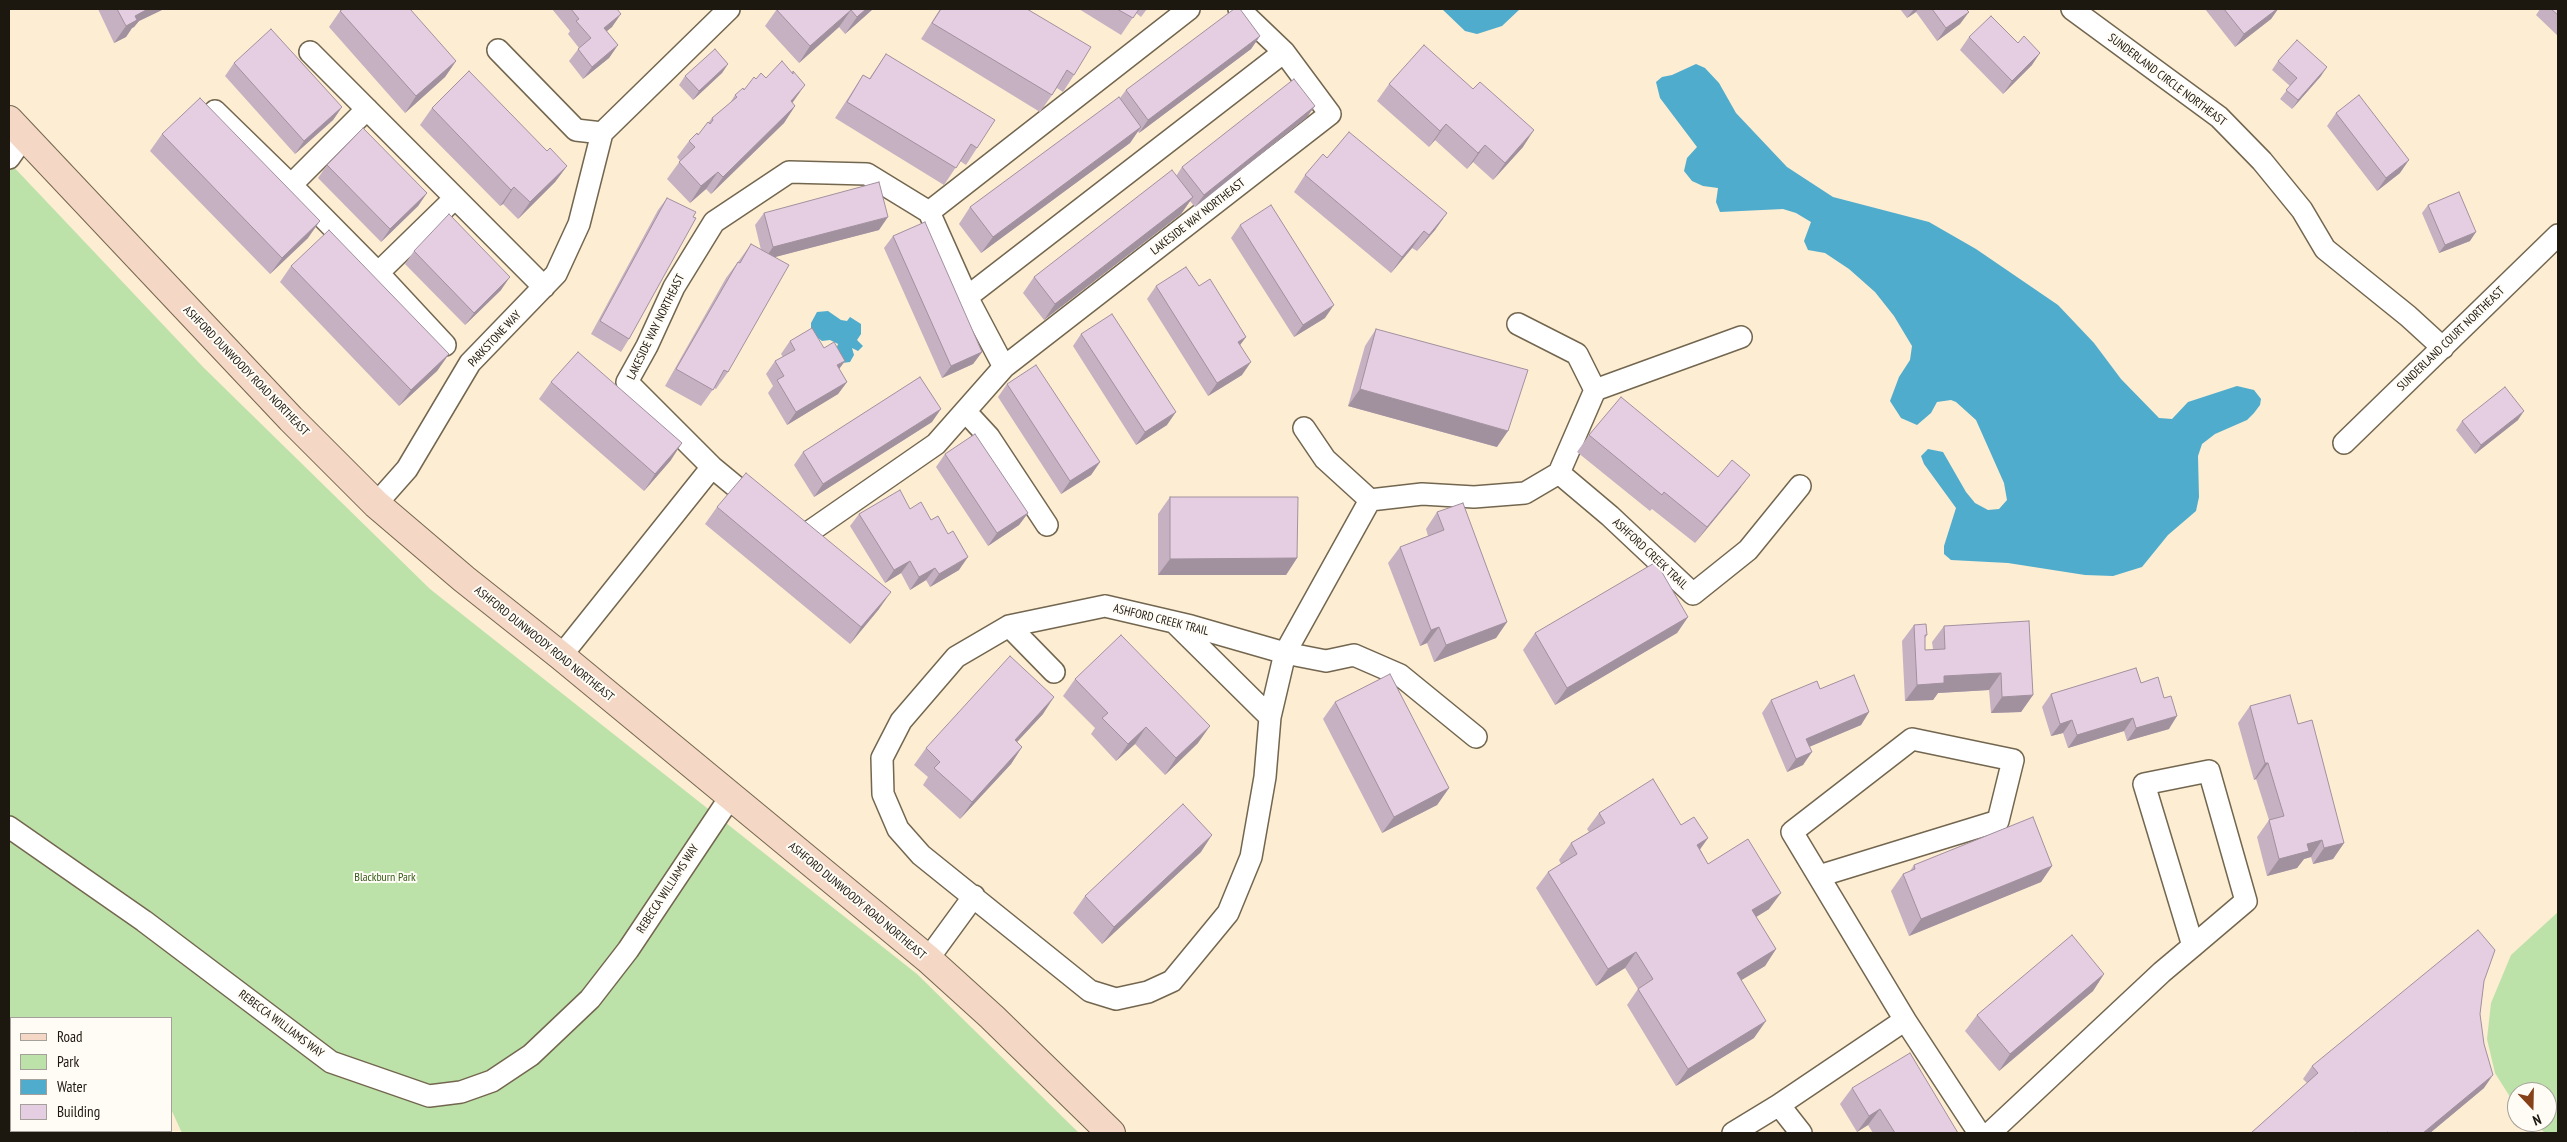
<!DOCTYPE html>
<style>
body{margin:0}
#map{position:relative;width:2567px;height:1142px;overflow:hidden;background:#fcedd3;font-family:"PT Sans Narrow",sans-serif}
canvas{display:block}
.frame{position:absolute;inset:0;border:10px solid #1d180f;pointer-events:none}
.legend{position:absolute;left:10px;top:1017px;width:162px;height:115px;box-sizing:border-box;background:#fffcf6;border:1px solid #a5a19a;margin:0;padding:6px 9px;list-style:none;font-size:15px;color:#1d180f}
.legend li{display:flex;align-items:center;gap:10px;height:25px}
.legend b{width:25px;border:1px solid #a5a19a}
.north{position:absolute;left:2507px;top:1082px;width:50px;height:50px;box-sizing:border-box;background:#fffcf6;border:1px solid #a5a19a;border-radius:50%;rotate:159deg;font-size:14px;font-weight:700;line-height:20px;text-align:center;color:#1d180f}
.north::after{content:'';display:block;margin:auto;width:18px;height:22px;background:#864118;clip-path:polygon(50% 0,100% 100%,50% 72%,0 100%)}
</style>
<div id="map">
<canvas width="2567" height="1142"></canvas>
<div class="frame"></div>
<ul class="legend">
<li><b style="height:6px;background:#f4d7c4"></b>Road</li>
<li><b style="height:14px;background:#bde2a9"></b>Park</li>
<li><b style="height:14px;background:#4faccc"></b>Water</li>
<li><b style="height:14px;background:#e6cee2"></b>Building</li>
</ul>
<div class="north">N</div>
</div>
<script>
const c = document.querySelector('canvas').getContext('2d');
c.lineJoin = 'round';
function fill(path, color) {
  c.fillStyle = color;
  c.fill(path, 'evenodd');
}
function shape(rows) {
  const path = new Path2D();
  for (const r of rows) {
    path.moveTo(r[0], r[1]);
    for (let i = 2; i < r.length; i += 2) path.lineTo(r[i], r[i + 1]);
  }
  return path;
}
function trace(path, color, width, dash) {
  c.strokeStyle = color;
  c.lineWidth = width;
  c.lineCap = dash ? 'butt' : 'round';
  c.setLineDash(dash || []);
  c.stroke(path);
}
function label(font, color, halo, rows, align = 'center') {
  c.font = font + ' "PT Sans Narrow",sans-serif';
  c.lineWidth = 4;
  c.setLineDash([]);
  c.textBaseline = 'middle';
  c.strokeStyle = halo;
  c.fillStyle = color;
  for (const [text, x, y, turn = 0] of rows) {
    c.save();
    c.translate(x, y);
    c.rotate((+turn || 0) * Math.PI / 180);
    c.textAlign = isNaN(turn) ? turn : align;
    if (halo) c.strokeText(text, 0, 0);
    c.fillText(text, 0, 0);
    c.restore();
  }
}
const green = shape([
 [9,162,204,368,430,589,917,974,1079,1133,182,1133,171,1109,171,1018,11,1018,11,1131,66,1131,59,1133,9,1133],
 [2558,912,2558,1133,2545,1133,2533,1122,2547,1122,2547,1092,2517,1092,2517,1108,2495,1073,2487,1039,2491,1003,2511,955]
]);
const water = shape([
 [1442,9,1520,9,1502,26,1477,34,1465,31],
 [1696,64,1705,68,1719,83,1736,113,1787,167,1833,197,1929,222,1976,249,2058,305,2094,343,2121,379,2159,418,2172,419,2188,402,2237,386,2254,390,2261,399,2260,405,2254,413,2247,420,2215,434,2202,444,2198,456,2199,497,2196,511,2168,535,2142,567,2113,576,2085,575,2008,563,1951,560,1944,554,1944,546,1956,508,1924,464,1921,456,1928,449,1943,452,1966,492,1975,503,1988,510,1999,509,2007,500,2004,483,1976,420,1956,402,1951,400,1937,402,1931,413,1917,425,1901,418,1890,401,1899,377,1910,360,1912,346,1894,316,1875,292,1849,269,1825,253,1808,250,1804,241,1811,222,1796,213,1783,209,1720,212,1716,202,1718,188,1703,186,1692,181,1684,171,1687,158,1697,147,1660,98,1656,82,1662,77,1672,75],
 [828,311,841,320,847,321,850,317,861,324,861,334,857,340,863,346,858,351,852,348,854,355,850,362,842,363,835,352,838,344,830,340,822,341,811,333,811,323,817,312]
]);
const minor = shape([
 [2072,9,2219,117,2262,161,2302,210,2325,249,2408,316,2443,348],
 [498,50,576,130,602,133],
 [310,52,544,287],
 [215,111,291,185,367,109],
 [9,158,23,138],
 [291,185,378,273,455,198],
 [929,212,967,297,1284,52],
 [378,273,445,345],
 [967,297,1004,367],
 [1595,390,1741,337],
 [965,411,989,437,1047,525],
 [1304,428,1325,459,1370,500,1422,494,1474,497,1525,493,1559,473,1595,390,1577,354,1518,324],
 [2344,443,2558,235],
 [1559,473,1610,516,1693,594,1748,550,1800,486],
 [1370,500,1285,653,1326,661,1354,655,1400,675,1476,737],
 [376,504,407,469,470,363,556,274,579,224,602,133,729,9],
 [758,505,712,467,627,382,647,346,674,287,714,222,789,172,867,174,929,212,1189,9],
 [791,532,799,539,936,444,1004,367,1330,114,1284,52,1239,9],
 [1105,606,1191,626,1285,653,1270,717,1265,777,1251,857,1228,913,1172,981,1148,992,1116,999,1090,991,921,855,898,829,883,794,882,758,901,721,956,657,1009,626,1105,606],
 [1174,622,1270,717],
 [1009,626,1054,672],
 [561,656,712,467],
 [9,827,144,921,331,1062,429,1096,461,1092,492,1081,531,1055,590,999,628,950,731,796],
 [1819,876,1998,821,2013,760,1912,739,1792,832,1905,1020],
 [928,959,974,896],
 [1779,1105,1905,1020,1979,1133],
 [1733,1133,1779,1105,1801,1133],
 [1990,1133,2162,972,2193,946,2246,901,2209,771,2144,784,2193,946]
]);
const secondary = shape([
 [9,120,291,419,376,504,464,579,561,656,928,959,992,1017,1111,1133]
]);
const wall = shape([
 [98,9,164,9,139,21,134,27,132,28,126,37,114,43],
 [552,9,617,9,612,27,606,31,618,45,609,58,583,79,569,61,579,48,568,34,570,31],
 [777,9,873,9,845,34,839,27,799,63,765,26],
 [940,9,1027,9,1074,75,1063,92,1057,88,1040,112,921,39],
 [1079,9,1147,9,1141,17,1136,13,1121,35],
 [1900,9,1966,9,1960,24,1937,41,1916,12,1907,18],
 [2205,9,2278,9,2271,19,2235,47],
 [2540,9,2558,9,2558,36,2536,15],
 [340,11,456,61,445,77,405,113,329,27],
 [1260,36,1251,49,1139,133,1138,131,1130,143,981,253,959,224,970,207,1120,98,1126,90],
 [1969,37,2032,65,2003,94,1960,50],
 [886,54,977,148,966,165,960,161,944,185,835,118,852,92,863,75,869,79],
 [2278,61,2321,76,2292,109,2280,99,2290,86,2272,70],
 [234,63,342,107,333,120,295,154,225,76],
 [728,64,722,73,693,100,679,85,685,76],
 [793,71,792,103,795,106,784,123,711,194,706,189,690,203,667,179,680,161,677,157,689,141,698,135,712,118,730,103,735,95,744,90,756,79,766,78,792,73],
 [1389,84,1523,147,1493,180,1473,162,1467,169,1435,140,1429,147,1377,101],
 [1315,106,1306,118,1195,207,1190,201,1181,214,1044,320,1023,293,1034,277,1176,176,1182,167],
 [432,108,547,151,567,166,555,182,518,219,503,204,500,206,420,125],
 [2336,113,2400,173,2377,191,2327,126],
 [162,134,308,238,270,274,150,151],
 [1327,158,1447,213,1435,230,1417,251,1412,248,1391,273,1294,192,1305,175],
 [327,165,427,193,418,206,381,242,318,178],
 [667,198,629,339,621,352,591,334,658,210],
 [2428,205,2470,241,2439,253,2422,213],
 [764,213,879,230,774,257,728,372,716,389,714,388,701,406,665,386,726,278,738,262,751,244,761,250,755,225],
 [1240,225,1325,318,1294,337,1231,238],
 [893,236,982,352,973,364,942,378,884,248],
 [414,251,501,290,465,325,405,264],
 [291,266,449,354,437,371,399,406,280,282],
 [1156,286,1199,286,1246,337,1240,345,1242,375,1208,396,1147,299],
 [1376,329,1497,447,1348,406,1365,346],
 [1081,334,1167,425,1136,445,1073,346],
 [790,341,824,348,845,361,839,369,847,382,838,394,787,425,768,393,773,386,766,374,775,361,783,357,781,354],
 [551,382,671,460,644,491,539,399],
 [1007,384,1100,462,1091,475,1061,494,998,397],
 [2518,420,2475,454,2456,430,2462,421],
 [932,422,814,497,794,465,803,452],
 [1589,435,1718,477,1738,491,1695,543,1652,509,1650,511,1577,452],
 [945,454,1028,513,1019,525,988,546,936,467],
 [1170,497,1297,558,1286,575,1158,575,1158,514],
 [717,507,879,609,850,644,705,524],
 [1437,512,1507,622,1496,638,1434,662,1427,643,1420,646,1388,563,1400,547,1428,536,1426,529],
 [859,514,959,570,930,587,926,580,910,590,901,573,885,583,850,526],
 [1688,617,1677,633,1555,705,1523,650,1535,633],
 [1914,625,1927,635,1925,638,1925,650,1933,649,1932,642,1944,626,2033,695,2021,712,1991,713,1989,690,1938,693,1933,700,1905,701,1902,641],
 [1075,679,1198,743,1165,775,1135,744,1116,761,1091,734,1095,728,1063,696],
 [2141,683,2169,729,2127,741,2124,731,2068,748,2063,733,2051,736,2042,707,2051,694],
 [1820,689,1869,712,1861,725,1809,747,1803,765,1787,772,1762,713,1771,700],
 [1335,702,1449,788,1437,805,1382,833,1323,719],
 [2250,706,2298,724,2344,843,2333,859,2313,864,2311,857,2304,859,2297,868,2267,876,2257,837,2269,820,2256,779,2254,780,2238,723],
 [1043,714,1017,742,1022,747,1011,764,960,819,923,785,928,777,914,765,926,748],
 [1599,813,1681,825,1708,838,1700,849,1708,864,1769,909,1756,917,1776,949,1765,966,1741,980,1754,1038,1676,1086,1627,1005,1638,989,1625,968,1596,986,1536,888,1548,872,1561,864,1559,860,1571,843,1589,832,1587,829],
 [1201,852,1102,944,1073,913,1085,896],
 [1914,865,2052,866,2041,882,1909,936,1891,891,1903,874,1910,871],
 [2104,974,2093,991,1999,1071,1965,1031,1977,1015],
 [2484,981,2480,1014,2484,1088,2430,1133,2251,1133,2307,1083,2303,1079,2312,1066],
 [1852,1088,1958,1133,1873,1133,1868,1125,1857,1132,1840,1104]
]);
const shadedWall = shape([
 [143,9,164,9,139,21,134,27,132,28,126,37,114,43,126,26,135,16],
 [866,9,873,9,845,34,857,17],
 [1914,9,1918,9,1916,12,1907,18],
 [2277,9,2278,9,2271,19,2235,47,2244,34],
 [851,10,839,27,799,63,810,46],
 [1969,12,1960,24,1937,41,1946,28],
 [621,14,612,27,595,41,604,28],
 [1260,36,1251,49,1139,133,1148,120],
 [618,45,609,58,583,79,592,67],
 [2040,53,2032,65,2003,94,2012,81],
 [456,61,445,77,405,113,416,96],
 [728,64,722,73,693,100,699,91],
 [2327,67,2321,76,2292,109,2298,100],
 [805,85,793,102,779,118,791,101],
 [795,106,784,123,711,194,723,177],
 [1315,106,1306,118,1195,207,1204,195],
 [342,107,333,120,295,154,304,141],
 [1446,124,1435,140,1429,147,1440,131],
 [1141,127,1130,143,981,253,993,237],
 [1534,130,1523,147,1493,180,1505,163],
 [1485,145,1473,162,1467,169,1478,153],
 [2409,160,2400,173,2377,191,2386,178],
 [567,166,555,182,518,219,530,202],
 [718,172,706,189,690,203,701,186],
 [514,187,503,204,500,206,511,190],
 [427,193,418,206,381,242,390,229],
 [1193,197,1181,214,1044,320,1055,304],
 [1447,213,1435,230,1417,251,1429,235],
 [888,217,879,230,764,260,773,247],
 [320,221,308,238,270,274,282,258],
 [1424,231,1412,248,1391,273,1402,257],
 [2476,232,2470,241,2439,253,2445,245],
 [510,277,501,290,465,325,474,313],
 [1334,305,1325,318,1294,337,1303,325],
 [1246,337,1237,349,1238,342],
 [982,352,973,364,942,378,951,366],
 [449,354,437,371,399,406,411,390],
 [845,361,836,373,837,365],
 [1251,362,1242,375,1208,396,1217,383],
 [847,382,838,394,787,425,796,412],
 [1360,389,1508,431,1497,447,1348,406],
 [941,409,932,422,814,497,823,484],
 [2524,411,2518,420,2475,454,2481,445],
 [1176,412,1167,425,1136,445,1145,432],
 [682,443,671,460,644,491,655,474],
 [1100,462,1091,475,1061,494,1070,481],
 [1750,475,1738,491,1695,543,1707,527],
 [1028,513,1019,525,988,546,997,533],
 [968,557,959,570,930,587,939,574],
 [1297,558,1286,575,1158,575,1170,559],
 [910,561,901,573,885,583,894,570],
 [935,568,926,580,910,590,919,577],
 [891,592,879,609,850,644,861,627],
 [1688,617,1677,633,1555,705,1567,688],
 [1507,622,1496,638,1434,662,1446,645],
 [1439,627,1427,643,1420,646,1431,630],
 [2001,673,1989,690,1938,693,1933,700,1905,701,1917,685,1944,676],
 [2033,695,2021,712,1991,713,2002,697],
 [1054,697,1043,714,1003,757,1015,740],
 [1869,712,1861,725,1797,752,1806,739],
 [2177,716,2169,729,2127,741,2136,728],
 [2133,718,2124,731,2068,748,2077,735],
 [2072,720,2063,733,2051,736,2060,724],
 [1210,726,1198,743,1165,775,1176,758],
 [1146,727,1135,744,1116,761,1128,744],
 [1022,747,1011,764,960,819,972,802],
 [1812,752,1803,765,1787,772,1796,759],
 [2265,763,2268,763,2256,779,2254,780],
 [1449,788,1437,805,1382,833,1394,817],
 [1212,835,1201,852,1102,944,1114,927],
 [1708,838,1696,855,1697,845],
 [2322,840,2311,857,2304,859,2297,868,2267,876,2279,859,2307,844],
 [2344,843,2333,859,2313,864,2324,848],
 [2052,866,2041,882,1909,936,1921,919],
 [1781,893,1769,909,1740,927,1752,910],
 [1776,949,1765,966,1725,990,1737,973],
 [1636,952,1625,968,1596,986,1608,969],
 [2104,974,2093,991,1999,1071,2010,1054],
 [1766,1021,1754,1038,1676,1086,1688,1069],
 [2493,1075,2484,1088,2430,1133,2423,1133],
 [1880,1109,1868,1125,1857,1132,1869,1116]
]);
const building = shape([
 [117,9,145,9,146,10,135,16,137,20,126,26,117,9],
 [343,9,410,9,456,61,416,96,340,11,343,9],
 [571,9,617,9,621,14,604,28,618,45,592,67,578,49,591,38,576,21,579,19,571,9],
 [776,9,866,9,857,17,851,10,810,46,776,9],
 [941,9,1027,9,1091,47,1074,75,1067,70,1052,95,932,23,941,9],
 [1117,9,1139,9,1133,18,1117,9],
 [1234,9,1240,9,1260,36,1148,120,1126,90,1234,9],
 [1932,9,1966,9,1969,12,1946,28,1932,9],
 [2224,9,2277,9,2244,34,2224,9],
 [2551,9,2558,9,2558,15,2551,9],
 [1991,16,2018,43,2024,36,2040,53,2012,81,1969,37,1991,16],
 [271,29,342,107,304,141,234,63,271,29],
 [2297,40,2327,67,2298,100,2286,90,2297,78,2278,61,2297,40],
 [1424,45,1473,89,1480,82,1534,130,1505,163,1485,145,1478,153,1446,124,1440,131,1389,84,1424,45],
 [715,49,728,64,699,91,685,76,715,49],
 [886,54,995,120,977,148,971,144,956,168,847,102,863,75,870,79,886,54],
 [782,61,793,74,793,71,805,85,791,101,795,106,723,177,718,172,701,186,679,162,695,147,689,141,697,133,698,135,708,122,710,124,713,120,712,118,737,97,735,95,743,88,744,90,754,77,756,79,761,73,766,78,782,61],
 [469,71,547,151,550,148,567,166,530,202,514,187,511,190,432,108,469,71],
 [1294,79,1315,106,1204,195,1182,167,1294,79],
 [2359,95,2409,160,2386,178,2336,113,2359,95],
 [1119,97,1141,127,993,237,970,207,1119,97],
 [200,98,320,221,282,258,162,134,200,98],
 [363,128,427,193,390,229,327,165,363,128],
 [1349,132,1447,213,1429,235,1424,231,1402,257,1305,175,1323,154,1327,158,1349,132],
 [1172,170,1193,197,1055,304,1034,277,1172,170],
 [879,182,888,217,773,247,764,213,879,182],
 [2459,192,2476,232,2445,245,2428,205,2459,192],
 [667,198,696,212,693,217,696,218,629,339,600,321,667,198],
 [1271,205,1334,305,1303,325,1240,225,1271,205],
 [449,214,510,277,474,313,414,251,449,214],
 [925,222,982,352,951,366,893,236,925,222],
 [329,230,449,354,411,390,291,266,329,230],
 [751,244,789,265,728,372,724,370,713,390,676,369,738,262,740,263,751,244],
 [1186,267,1199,286,1210,279,1246,337,1238,342,1251,362,1217,383,1156,286,1186,267],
 [1112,314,1176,412,1145,432,1081,334,1112,314],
 [812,328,824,348,834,342,845,361,837,365,847,382,796,412,777,380,784,376,775,361,795,350,790,341,812,328],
 [1376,329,1528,370,1508,431,1360,389,1376,329],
 [578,352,682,443,655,474,551,382,578,352],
 [1036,365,1100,462,1070,481,1007,384,1036,365],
 [920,377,941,409,823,484,803,452,920,377],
 [2505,387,2524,411,2481,445,2462,421,2505,387],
 [1621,397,1718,477,1732,460,1750,475,1707,527,1664,492,1662,495,1589,435,1621,397],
 [975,434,1028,513,997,533,945,454,975,434],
 [746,473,891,592,861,627,717,507,746,473],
 [900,490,910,509,921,502,931,520,938,516,948,534,953,531,968,557,939,574,935,568,919,577,910,561,894,570,859,514,900,490],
 [1170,497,1298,497,1297,558,1170,559,1170,497],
 [1463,503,1507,622,1446,645,1439,627,1431,630,1400,547,1444,530,1437,512,1463,503],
 [1656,562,1688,617,1567,688,1535,633,1656,562],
 [2029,621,2033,695,2002,697,2001,673,1944,676,1944,683,1917,685,1914,625,1926,624,1927,635,1925,635,1925,650,1945,649,1944,626,2029,621],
 [1121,635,1210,726,1176,758,1146,727,1128,744,1102,718,1108,713,1075,679,1121,635],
 [1010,656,1054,697,1015,740,1022,747,972,802,934,768,940,762,926,748,1010,656],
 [2136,668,2141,683,2158,677,2164,698,2171,696,2177,716,2136,728,2133,718,2077,735,2072,720,2060,724,2051,694,2136,668],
 [1390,674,1449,788,1394,817,1335,702,1390,674],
 [1854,675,1869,712,1806,739,1812,752,1796,759,1771,700,1817,681,1820,689,1854,675],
 [2290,695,2298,724,2312,720,2344,843,2324,848,2322,840,2307,844,2309,851,2279,859,2269,820,2284,816,2268,763,2265,763,2250,706,2290,695],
 [1653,779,1681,825,1694,817,1708,838,1697,845,1708,864,1748,839,1781,893,1752,910,1776,949,1737,973,1766,1021,1688,1069,1638,989,1653,979,1636,952,1608,969,1548,872,1577,854,1571,843,1605,823,1599,813,1653,779],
 [1183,804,1212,835,1114,927,1085,896,1183,804],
 [2033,817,2052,866,1921,919,1903,874,1915,869,1914,865,2033,817],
 [2478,930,2495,950,2484,981,2480,1014,2484,1044,2493,1075,2423,1133,2389,1133,2388,1132,2385,1133,2357,1133,2356,1132,2354,1133,2251,1133,2318,1073,2312,1066,2478,930],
 [2072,935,2104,974,2010,1054,1977,1015,2072,935],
 [1910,1053,1958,1133,1895,1133,1880,1109,1869,1116,1852,1088,1910,1053]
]);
const streetNames = [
 ["SUNDERLAND CIRCLE NORTHEAST",2167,80,37],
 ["LAKESIDE WAY NORTHEAST",1198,217,-38],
 ["LAKESIDE WAY NORTHEAST",656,327,-64],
 ["PARKSTONE WAY",495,339,-47],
 ["SUNDERLAND COURT NORTHEAST",2451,339,-44],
 ["ASHFORD DUNWOODY ROAD NORTHEAST",246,371,46],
 ["ASHFORD CREEK TRAIL",1650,554,43],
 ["ASHFORD CREEK TRAIL",1161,620,14],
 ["ASHFORD DUNWOODY ROAD NORTHEAST",544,644,39],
 ["REBECCA WILLIAMS WAY",668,889,-57],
 ["ASHFORD DUNWOODY ROAD NORTHEAST",857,901,40],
 ["REBECCA WILLIAMS WAY",281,1024,37]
];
const parkNames = [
 ["Blackburn Park",385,878]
];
fill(green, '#bde2a9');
fill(water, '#4faccc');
trace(minor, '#73664f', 24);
trace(secondary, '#73664f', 30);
trace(minor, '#fff', 21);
trace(secondary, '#f4d7c4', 28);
fill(wall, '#c6b1c2');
fill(shadedWall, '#a1909e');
fill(building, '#e6cee2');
trace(building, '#a1909e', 1);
label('12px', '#1d180f', '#fffcf6', streetNames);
label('12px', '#365c1b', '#fffcf6', parkNames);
</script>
